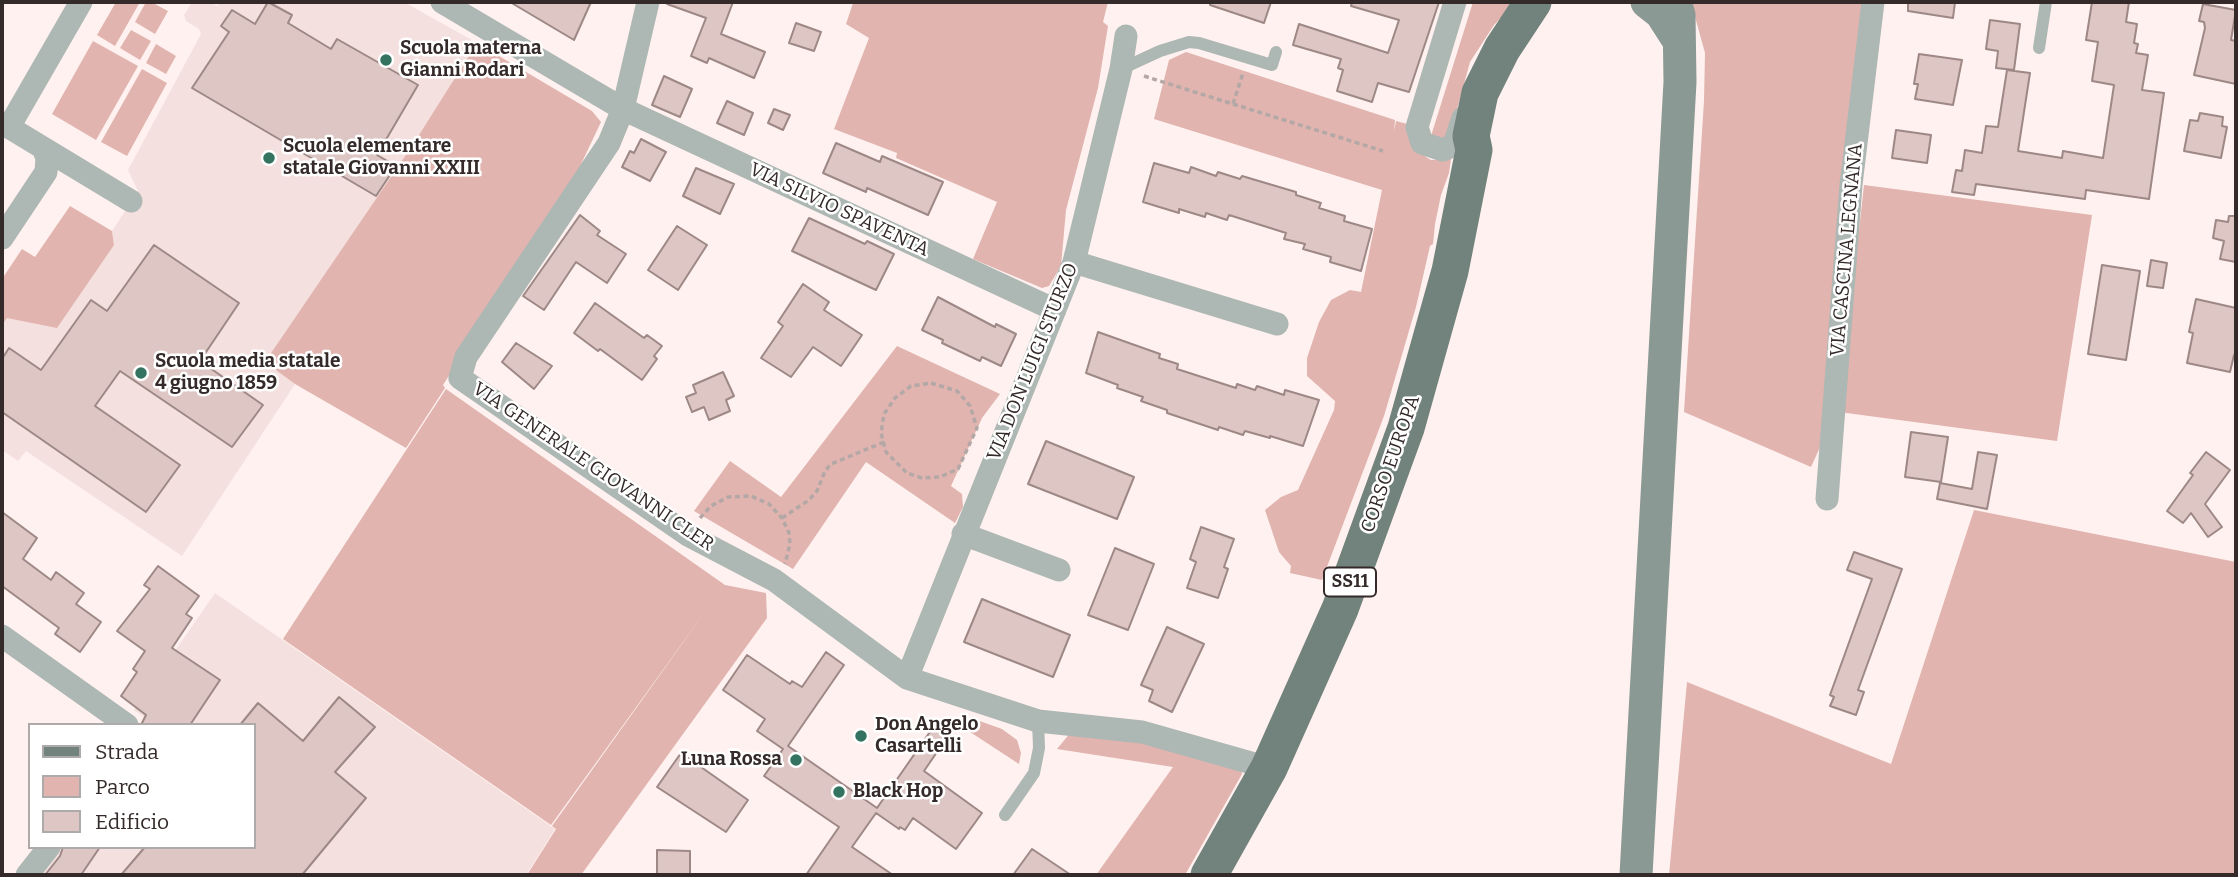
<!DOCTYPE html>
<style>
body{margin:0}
#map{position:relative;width:2238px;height:877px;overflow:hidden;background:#fff1ef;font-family:Bitter,serif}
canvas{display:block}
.frame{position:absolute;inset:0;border:4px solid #332a29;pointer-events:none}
.legend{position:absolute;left:28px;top:723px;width:228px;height:126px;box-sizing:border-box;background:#fff;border:2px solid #adaaa9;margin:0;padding:9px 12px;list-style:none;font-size:21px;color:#332a29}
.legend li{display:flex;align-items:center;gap:14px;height:35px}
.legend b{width:35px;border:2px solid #adaaa9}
</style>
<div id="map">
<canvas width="2238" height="877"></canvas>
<div class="frame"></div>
<ul class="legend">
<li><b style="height:9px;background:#72837d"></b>Strada</li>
<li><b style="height:19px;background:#e1b4af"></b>Parco</li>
<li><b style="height:19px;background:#ddc6c3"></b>Edificio</li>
</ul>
</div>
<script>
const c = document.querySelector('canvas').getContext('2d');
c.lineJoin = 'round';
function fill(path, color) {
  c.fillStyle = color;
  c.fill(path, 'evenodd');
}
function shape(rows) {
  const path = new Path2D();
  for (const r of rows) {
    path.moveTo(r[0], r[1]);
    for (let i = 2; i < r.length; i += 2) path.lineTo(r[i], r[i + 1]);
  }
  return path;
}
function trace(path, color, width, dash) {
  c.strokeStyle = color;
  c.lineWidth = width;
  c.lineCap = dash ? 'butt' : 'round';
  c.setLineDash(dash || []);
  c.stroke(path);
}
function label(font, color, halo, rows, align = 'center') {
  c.font = font + ' Bitter,serif';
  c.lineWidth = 5;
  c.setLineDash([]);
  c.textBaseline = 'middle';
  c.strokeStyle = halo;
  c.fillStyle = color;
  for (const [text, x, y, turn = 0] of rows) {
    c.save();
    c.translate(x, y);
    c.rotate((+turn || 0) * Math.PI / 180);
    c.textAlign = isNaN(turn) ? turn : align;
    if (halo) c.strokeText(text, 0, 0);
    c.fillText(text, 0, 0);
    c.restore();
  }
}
const built = shape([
 [192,2,209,2,217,6,220,2,404,2,477,43,412,146,266,362,295,384,182,556,26,451,18,461,2,450,2,325,7,318,114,245,112,231,138,191,128,170,201,34,199,29,186,21,184,15],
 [215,593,555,829,526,875,37,875,59,847,254,847,254,725,139,725,144,717,134,710]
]);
const green = shape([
 [116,2,140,2,115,46,97,35],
 [146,2,151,2,168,11,155,34,135,22],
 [851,2,1108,2,1103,22,1108,26,1098,88,1066,210,1061,266,1049,286,1042,288,973,259,997,202,896,158,897,153,834,129,869,38,846,24,853,3],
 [1473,2,1516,2,1494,25,1470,62,1450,135,1446,140,1431,136],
 [1691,2,1865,2,1821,445,1811,467,1684,412,1704,101,1705,53],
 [131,30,151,41,140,60,120,48],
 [93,41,138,66,96,140,52,114],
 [477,43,592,111,601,122,574,179,443,385,445,388,406,448,295,384,265,362,412,146],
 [156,44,176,56,166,74,146,63],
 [1186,52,1395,120,1394,131,1396,121,1411,125,1416,148,1426,157,1431,160,1451,159,1449,173,1441,195,1435,224,1433,244,1430,246,1416,307,1384,416,1322,580,1290,573,1291,566,1279,552,1265,510,1281,497,1298,490,1334,410,1335,401,1307,376,1307,358,1319,322,1331,300,1350,290,1361,292,1382,190,1154,119,1169,60],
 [142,69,167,83,127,156,101,142],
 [1864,185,2092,215,2057,441,1839,412],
 [70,206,112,231,114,245,57,328,7,318,2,325,2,279,22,249,35,257],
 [897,346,1000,394,982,418,951,486,962,494,963,507,955,523,866,462,793,569,694,511,730,461,781,497],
 [446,389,725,585,766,593,767,618,581,875,527,875,556,829,552,826,707,609,551,825,283,639],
 [1974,510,2236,562,2236,875,1669,875,1687,682,1891,764],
 [974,719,1002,729,1017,740,1021,753,1019,764,967,730],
 [1071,732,1131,737,1241,768,1242,774,1185,875,1096,875,1173,767,1057,749]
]);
const building = shape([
 [268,2,292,15,288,23,331,49,337,39,418,85,377,155,396,166,376,196,192,88,229,32,221,26,232,10,255,24,268,2],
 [510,2,591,2,574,40,510,2],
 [667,2,733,2,721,34,765,52,754,78,709,58,707,63,691,56,706,18,667,4,667,2],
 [1210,2,1271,2,1264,23,1210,5,1210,2],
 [1352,2,1439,2,1409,92,1378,83,1372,102,1337,91,1343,70,1338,68,1341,59,1293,45,1299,24,1388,53,1399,20,1351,6,1352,2],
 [1908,2,1955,2,1953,18,1908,11,1908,2],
 [2092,2,2129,2,2126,22,2137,24,2134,43,2138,44,2136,53,2148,55,2142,90,2164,93,2149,199,2086,190,2085,199,1976,184,1974,195,1952,192,1956,170,1962,171,1965,150,1982,153,1986,126,1998,127,2007,70,2030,73,2018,151,2062,158,2063,151,2103,158,2114,85,2092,81,2098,42,2086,40,2092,2],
 [2203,4,2236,10,2231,40,2236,41,2236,84,2194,75,2205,28,2204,22,2199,21,2203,4],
 [1990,20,2020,24,2014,70,1996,68,1998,51,1986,49,1990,20],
 [796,23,821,32,814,51,789,43,796,23],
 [1919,54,1962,60,1953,105,1915,99,1918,84,1914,84,1919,54],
 [664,76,692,89,680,117,652,105,664,76],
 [727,101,753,113,744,135,717,123,727,101],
 [774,109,790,115,783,130,768,123,774,109],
 [2200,113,2223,117,2222,126,2227,127,2221,158,2184,151,2190,120,2198,121,2200,113],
 [1896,130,1931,135,1927,163,1892,158,1896,130],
 [641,139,666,152,650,181,622,167,630,151,634,153,641,139],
 [836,143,880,162,882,156,943,182,928,215,867,188,866,192,823,173,836,143],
 [1154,163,1189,173,1191,167,1216,176,1218,172,1240,179,1242,176,1296,192,1296,195,1321,203,1319,208,1345,216,1344,221,1372,229,1361,271,1330,262,1331,257,1303,249,1305,244,1284,239,1286,233,1229,215,1227,220,1206,213,1205,217,1179,209,1179,213,1143,202,1154,163],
 [696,168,734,184,720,214,683,196,696,168],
 [580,215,600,231,597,235,626,254,607,283,576,262,544,310,523,296,580,215],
 [2229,216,2236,216,2236,262,2220,259,2224,241,2213,238,2216,220,2228,222,2229,216],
 [809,218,865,244,867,241,894,254,876,290,792,251,809,218],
 [677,226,707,245,678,290,648,270,677,226],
 [154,245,239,303,200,361,263,405,232,447,120,371,95,406,180,465,146,512,2,412,2,359,9,348,41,370,91,300,107,311,154,245],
 [2151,260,2167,263,2163,288,2147,286,2151,260],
 [2102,265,2140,271,2126,360,2088,354,2102,265],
 [803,284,829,302,824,310,862,335,841,366,813,347,791,377,761,358,783,326,778,322,803,284],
 [938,297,995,327,996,324,1016,334,1001,366,982,357,980,361,942,343,943,340,922,330,938,297],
 [2196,299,2236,308,2236,356,2234,355,2230,372,2187,363,2193,333,2189,332,2196,299],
 [595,303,644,338,647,335,662,346,654,356,657,359,642,380,600,349,598,351,574,333,595,303],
 [1098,332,1160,354,1159,358,1178,364,1177,369,1236,388,1237,384,1255,390,1257,386,1284,395,1285,390,1319,400,1303,446,1270,436,1270,438,1245,431,1243,435,1219,427,1218,430,1167,413,1167,410,1141,401,1143,397,1117,388,1118,385,1086,373,1098,332],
 [516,343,552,366,534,389,502,362,516,343],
 [723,372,734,396,726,400,730,411,709,420,704,407,692,412,686,397,696,393,693,385,723,372],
 [1911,432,1948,437,1941,482,1905,477,1911,432],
 [1046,441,1134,477,1117,519,1028,484,1046,441],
 [1978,452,1997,455,1987,509,1937,499,1940,483,1972,489,1978,452],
 [2206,452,2230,470,2205,504,2222,527,2208,537,2191,513,2183,523,2167,511,2193,475,2190,473,2206,452],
 [2,512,37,538,23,559,51,580,56,572,84,593,76,604,101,622,80,652,55,634,59,628,2,586,2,512],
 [1201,527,1234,539,1224,567,1228,569,1218,598,1187,588,1196,562,1190,559,1201,527],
 [1115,548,1154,564,1128,630,1088,615,1115,548],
 [1854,552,1902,569,1858,690,1864,692,1856,715,1830,706,1834,697,1830,695,1872,579,1847,570,1854,552],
 [158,566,199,596,186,614,192,618,172,648,220,680,190,725,141,725,146,715,121,696,137,672,133,669,145,651,117,631,150,589,144,585,158,566],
 [982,599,1070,635,1053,677,964,642,982,599],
 [1167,627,1204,644,1172,712,1149,701,1153,690,1141,685,1167,627],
 [826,652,844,665,788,746,877,808,934,726,948,736,924,771,982,813,956,849,913,818,905,830,900,827,899,829,876,813,852,847,893,875,806,875,839,827,764,776,783,749,757,731,765,719,723,690,747,655,790,684,792,681,802,687,826,652],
 [339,697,375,727,335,772,366,798,302,875,121,875,145,847,254,847,254,725,240,725,258,703,303,741,339,697],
 [681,753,748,800,726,832,657,787,681,753],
 [63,847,100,847,81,875,45,875,60,856,63,847],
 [1032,849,1071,875,1013,875,1032,849],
 [657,850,690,851,690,875,657,875,657,850]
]);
const path = shape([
 [1144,76,1233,104,1243,73],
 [1233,104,1383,151],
 [931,383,957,391,970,406,977,428,958,469,940,477,922,478,907,473,886,452,881,433,884,414,895,398,911,386,931,383],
 [700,518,711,506,728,497,751,496,769,504,782,518,789,533,790,544,785,564],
 [782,518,809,500,817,491,825,471,831,464,884,442]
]);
const lane = shape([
 [2039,48,2046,2],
 [1121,69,1160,51,1189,42,1199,43,1272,65,1276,52],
 [1005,815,1034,773,1039,748,1038,721]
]);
const street = shape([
 [442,2,623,109,1055,310],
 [648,2,623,109,609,143,466,357,460,378,688,535,774,580,907,678,1038,721,1142,732,1269,768],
 [1455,2,1417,127,1422,143,1443,150,1454,145,1463,118],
 [2,123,131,201],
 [9,127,81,2],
 [2,238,46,172,47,158,43,148],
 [1074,262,1277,324],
 [1827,499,1851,185,1873,2],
 [963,534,1059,570],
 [2,636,127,725],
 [907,678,1074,262,1121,69,1126,36],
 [27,875,49,847]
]);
const secondary = shape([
 [1647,2,1661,13,1679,41],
 [1636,875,1680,82,1679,15,1675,2]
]);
const primary = shape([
 [1209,875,1269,768,1340,609,1406,428,1450,271,1474,150,1471,136,1480,93,1502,49,1533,2]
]);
const markers = [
 [386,60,7,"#347360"],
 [269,158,7,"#347360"],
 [141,373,7,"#347360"],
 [861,736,7,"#347360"],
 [796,760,7,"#347360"],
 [839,792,7,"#347360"]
];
const shields = [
 [1350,582,52]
];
const shieldNames = [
 ["SS11",1350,582]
];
const poiNames = [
 ["Scuola materna",400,49],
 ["Gianni Rodari",400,71],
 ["Scuola elementare",283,147],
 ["statale Giovanni XXIII",283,169],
 ["Scuola media statale",155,362],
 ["4 giugno 1859",155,384],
 ["Don Angelo",875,725],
 ["Casartelli",875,747],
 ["Luna Rossa",782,760,"right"],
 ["Black Hop",853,792]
];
const streetNames = [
 ["VIA SILVIO SPAVENTA",839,210,25],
 ["VIA CASCINA LEGNANA",1847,250,-85],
 ["VIA DON LUIGI STURZO",1033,362,-68],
 ["CORSO EUROPA",1391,464,-71],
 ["VIA GENERALE GIOVANNI CLER",593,467,34]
];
fill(built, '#f4e0de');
fill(green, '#e1b4af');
fill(building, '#ddc6c3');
trace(building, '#9d8886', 2);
trace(path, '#b4a8a6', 3.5, [5, 3.5]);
trace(lane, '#adb7b3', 12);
trace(street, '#adb7b3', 23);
trace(secondary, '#8b9994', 33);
trace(primary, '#72837d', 37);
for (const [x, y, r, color] of markers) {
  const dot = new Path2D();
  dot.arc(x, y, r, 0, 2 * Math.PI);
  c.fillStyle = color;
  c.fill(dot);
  trace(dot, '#fff', 2.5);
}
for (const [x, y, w] of shields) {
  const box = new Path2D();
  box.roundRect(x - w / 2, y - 14.5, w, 29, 5);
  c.fillStyle = '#fff';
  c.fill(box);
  trace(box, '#332a29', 2);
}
label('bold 18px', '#332a29', null, shieldNames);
label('bold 19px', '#332a29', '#fff', poiNames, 'left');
label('19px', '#332a29', '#fff', streetNames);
</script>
